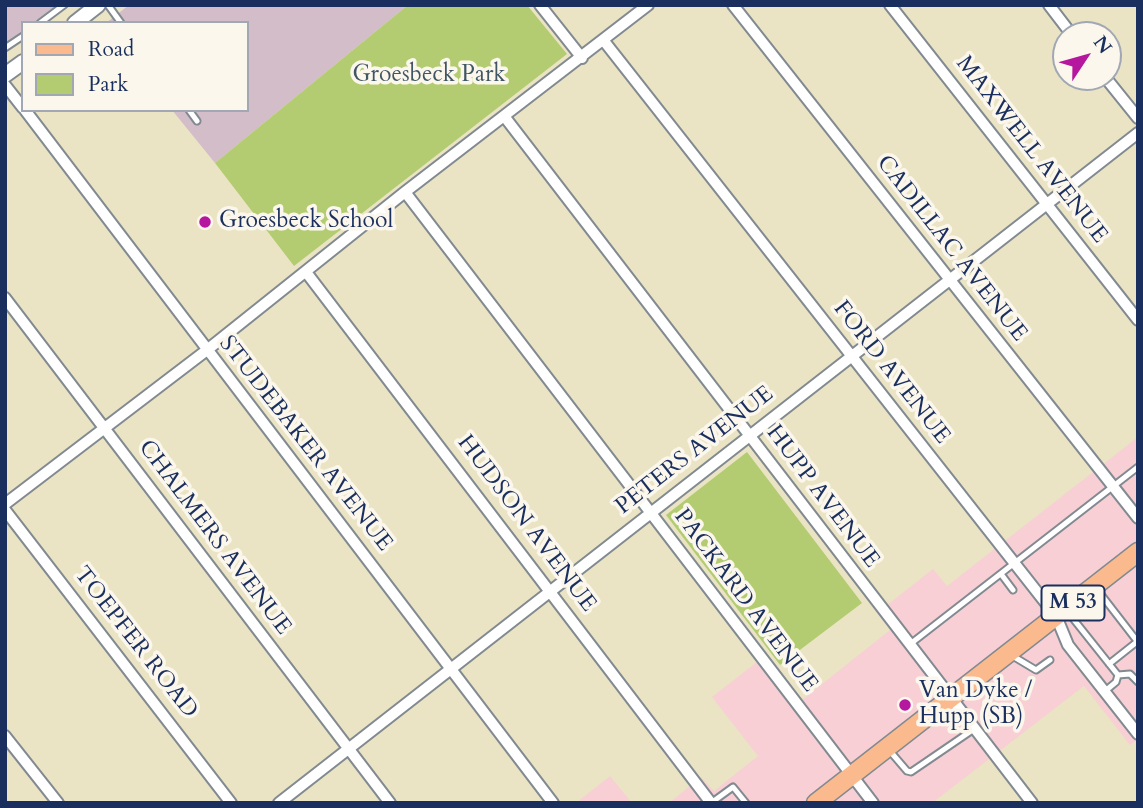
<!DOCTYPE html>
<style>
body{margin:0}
#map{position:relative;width:1143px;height:808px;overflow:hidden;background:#eae4c4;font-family:Cardo,serif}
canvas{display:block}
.frame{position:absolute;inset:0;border:7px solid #1b2f5e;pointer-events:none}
.legend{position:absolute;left:21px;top:21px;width:228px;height:91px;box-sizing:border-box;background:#fbf7ec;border:2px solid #a1a7b3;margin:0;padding:9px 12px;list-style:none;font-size:21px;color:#1b2f5e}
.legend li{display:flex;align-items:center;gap:14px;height:35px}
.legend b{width:35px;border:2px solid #a1a7b3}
.north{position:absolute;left:1052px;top:21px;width:70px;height:70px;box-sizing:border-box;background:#fbf7ec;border:2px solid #a1a7b3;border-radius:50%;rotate:54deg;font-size:19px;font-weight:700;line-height:28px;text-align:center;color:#1b2f5e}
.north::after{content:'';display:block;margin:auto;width:24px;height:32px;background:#b5179e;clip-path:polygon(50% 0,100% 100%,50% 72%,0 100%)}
</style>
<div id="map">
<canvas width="1143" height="808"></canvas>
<div class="frame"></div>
<ul class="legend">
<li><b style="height:9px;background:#fbba8d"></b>Road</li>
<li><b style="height:19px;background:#b3cc71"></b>Park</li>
</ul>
<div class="north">N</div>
</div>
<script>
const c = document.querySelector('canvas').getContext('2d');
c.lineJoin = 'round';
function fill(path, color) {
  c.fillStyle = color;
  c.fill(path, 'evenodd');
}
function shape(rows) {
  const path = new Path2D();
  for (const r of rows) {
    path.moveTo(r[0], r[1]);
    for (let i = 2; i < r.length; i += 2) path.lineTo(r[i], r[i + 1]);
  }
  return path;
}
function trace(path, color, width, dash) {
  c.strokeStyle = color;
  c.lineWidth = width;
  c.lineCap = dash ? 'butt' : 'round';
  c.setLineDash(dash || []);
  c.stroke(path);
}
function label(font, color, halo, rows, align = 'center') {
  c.font = font + ' Cardo,serif';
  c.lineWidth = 7;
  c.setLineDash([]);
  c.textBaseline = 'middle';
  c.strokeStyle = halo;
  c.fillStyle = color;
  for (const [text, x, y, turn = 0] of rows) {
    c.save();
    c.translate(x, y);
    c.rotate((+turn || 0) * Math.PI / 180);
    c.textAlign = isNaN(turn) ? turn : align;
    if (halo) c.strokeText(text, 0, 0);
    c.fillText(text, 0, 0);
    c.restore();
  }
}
const built = shape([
 [1138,437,1138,739,1130,745,1084,686,932,803,669,803,701,777,714,791,758,756,712,697,757,662,777,668,802,700,890,630,877,613,933,569,947,586],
 [610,776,632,803,576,803]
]);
const industrial = shape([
 [5,5,64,5,41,23,23,23,23,37,5,50],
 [129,5,408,5,215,163,172,110,247,110,247,23,106,23]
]);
const green = shape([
 [408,5,527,5,567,54,294,266,215,163],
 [747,452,862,603,780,665,666,515]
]);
const service = shape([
 [108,5,121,23],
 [40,23,64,5],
 [5,48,23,36],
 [189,110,197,121],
 [1001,574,1013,590],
 [1096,588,1137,641],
 [1067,611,1118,675,1116,682,1104,692],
 [909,645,1138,467],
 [1011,655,1036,670,1050,660],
 [1109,664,1138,641],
 [1118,675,1130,674,1138,682],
 [889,750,907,771,911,772,974,729],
 [711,803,733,787,746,803]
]);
const minor = shape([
 [540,5,582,58],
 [733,5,1138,518],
 [890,5,1138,320],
 [1049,5,1072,35],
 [604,41,1056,616,1068,645,1138,734],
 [1105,77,1138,118],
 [5,85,23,108],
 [25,110,553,803],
 [504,116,1032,803],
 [405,192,873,803],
 [306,272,711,803],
 [5,298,390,803],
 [5,504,207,350,405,192,648,5],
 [5,510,231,803],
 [5,736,58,803],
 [279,803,1138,133]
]);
const tertiary = shape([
 [75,23,98,5],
 [5,75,23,62]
]);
const primary = shape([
 [816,803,1138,552]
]);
const markers = [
 [205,222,7,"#b5179e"],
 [905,705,7,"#b5179e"]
];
const shields = [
 [1073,603,63]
];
const shieldNames = [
 ["M 53",1073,603]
];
const parkNames = [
 ["Groesbeck Park",429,76]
];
const streetNames = [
 ["MAXWELL AVENUE",1031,150,52],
 ["CADILLAC AVENUE",951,249,52],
 ["FORD AVENUE",891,373,52],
 ["STUDEBAKER AVENUE",305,444,52],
 ["PETERS AVENUE",695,451,-38],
 ["HUPP AVENUE",822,497,53],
 ["HUDSON AVENUE",526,524,53],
 ["CHALMERS AVENUE",214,538,53],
 ["PACKARD AVENUE",745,601,53],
 ["TOEPFER ROAD",135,643,52]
];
const poiNames = [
 ["Groesbeck School",219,222],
 ["Van Dyke /",919,692],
 ["Hupp (SB)",919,718]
];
fill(built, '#f7cfd4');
fill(industrial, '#d2bdc8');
fill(green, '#b3cc71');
trace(service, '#828a91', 9);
trace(minor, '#828a91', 14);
trace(tertiary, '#828a91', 18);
trace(primary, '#828a91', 21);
trace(service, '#fff', 5);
trace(minor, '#fff', 10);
trace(tertiary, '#fff', 14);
trace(primary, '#fbba8d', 18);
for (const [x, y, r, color] of markers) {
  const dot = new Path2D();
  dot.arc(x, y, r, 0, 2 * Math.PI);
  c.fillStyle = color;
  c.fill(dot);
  trace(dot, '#fbf7ec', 2.5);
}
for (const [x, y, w] of shields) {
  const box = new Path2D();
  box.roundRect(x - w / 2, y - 17.5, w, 35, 5);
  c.fillStyle = '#fbf7ec';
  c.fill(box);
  trace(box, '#1b2f5e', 2);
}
label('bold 21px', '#1b2f5e', null, shieldNames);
label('23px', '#415663', '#fbf7ec', parkNames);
label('23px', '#1b2f5e', '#fbf7ec', streetNames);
label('23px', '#1b2f5e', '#fbf7ec', poiNames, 'left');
</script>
